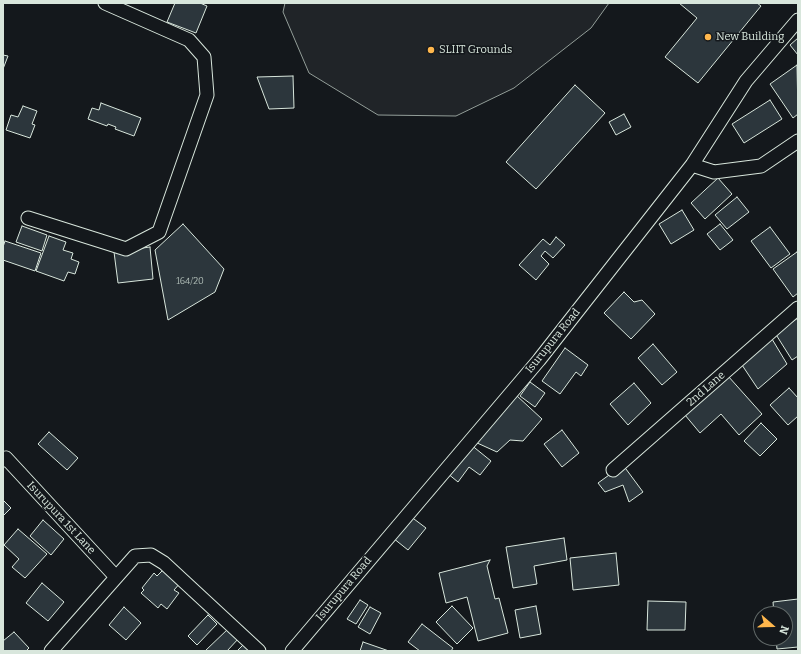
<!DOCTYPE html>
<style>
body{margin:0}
#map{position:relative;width:801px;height:654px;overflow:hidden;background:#14181c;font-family:Bitter,serif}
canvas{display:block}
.frame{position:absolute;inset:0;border:4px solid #d8e6dc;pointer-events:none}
.north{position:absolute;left:753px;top:606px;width:40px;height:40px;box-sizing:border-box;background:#14181c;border:1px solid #626a69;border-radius:50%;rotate:110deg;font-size:11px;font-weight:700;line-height:16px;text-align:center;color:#d8e6dc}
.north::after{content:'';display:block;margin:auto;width:14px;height:18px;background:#ffb74d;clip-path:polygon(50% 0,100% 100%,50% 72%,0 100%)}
</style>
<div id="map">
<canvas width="801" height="654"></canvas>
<div class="frame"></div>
<div class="north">N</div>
</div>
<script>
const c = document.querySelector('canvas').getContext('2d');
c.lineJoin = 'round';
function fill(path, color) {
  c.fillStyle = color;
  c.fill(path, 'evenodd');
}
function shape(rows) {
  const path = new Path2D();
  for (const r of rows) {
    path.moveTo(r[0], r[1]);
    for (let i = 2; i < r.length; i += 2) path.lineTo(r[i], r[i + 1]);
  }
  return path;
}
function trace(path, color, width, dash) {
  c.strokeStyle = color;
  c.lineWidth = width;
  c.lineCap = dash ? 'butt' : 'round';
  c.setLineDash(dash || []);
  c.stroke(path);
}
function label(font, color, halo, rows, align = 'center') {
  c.font = font + ' Bitter,serif';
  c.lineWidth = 3;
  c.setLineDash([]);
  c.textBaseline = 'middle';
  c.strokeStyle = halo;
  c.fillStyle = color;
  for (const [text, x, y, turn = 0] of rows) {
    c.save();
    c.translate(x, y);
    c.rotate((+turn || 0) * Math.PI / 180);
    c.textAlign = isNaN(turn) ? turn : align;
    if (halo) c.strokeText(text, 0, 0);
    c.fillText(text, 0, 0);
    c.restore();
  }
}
const green = shape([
 [285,3,609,3,591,28,514,88,456,116,378,115,309,73,283,12,285,3]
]);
const building = shape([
 [175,3,200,3,207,6,196,33,167,22,175,3],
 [679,3,757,3,761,6,698,83,665,57,697,18,679,3],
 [798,38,798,55,790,45,798,38],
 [3,55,8,56,3,69,3,55],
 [797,65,798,114,793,118,770,84,797,65],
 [293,76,294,108,269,109,257,77,293,76],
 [575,85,605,113,536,189,506,162,575,85],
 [770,100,782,119,744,143,732,124,770,100],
 [101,103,141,118,134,136,115,129,116,127,108,124,107,126,88,119,92,108,99,110,101,103],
 [23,106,37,111,32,124,35,125,30,138,6,130,11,115,18,117,23,106],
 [624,114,631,127,616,135,609,122,624,114],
 [718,178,732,194,705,219,691,203,718,178],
 [737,197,749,212,727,229,715,215,737,197],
 [682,210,694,230,671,244,659,224,682,210],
 [183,224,224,269,215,292,168,320,155,250,183,224],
 [720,224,733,240,720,250,707,234,720,224],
 [22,226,47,235,42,251,16,242,22,226],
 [770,227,790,254,771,268,751,241,770,227],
 [49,236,66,242,63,250,73,253,71,259,79,262,75,274,68,272,64,281,36,271,49,236],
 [556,237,565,245,553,258,545,251,541,256,549,264,536,280,519,265,543,239,550,245,556,237],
 [5,241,41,253,35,271,3,260,3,247,5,241],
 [150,247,153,279,118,283,114,252,150,247],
 [797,252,798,254,798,293,793,297,773,269,797,252],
 [624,292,634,302,642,300,655,314,631,339,604,313,624,292],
 [798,318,798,356,792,360,775,333,798,318],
 [772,339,787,364,758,389,742,365,772,339],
 [653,344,677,372,662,385,638,358,653,344],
 [565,348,588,365,581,376,576,372,560,394,542,381,565,348],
 [728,376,762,414,739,435,721,414,700,433,685,415,728,376],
 [530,382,545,393,535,407,520,396,530,382],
 [634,383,651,403,628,425,610,404,634,383],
 [789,388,798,398,798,416,788,425,770,405,789,388],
 [516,395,542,419,523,441,510,440,497,452,475,442,516,395],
 [761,423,777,439,760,456,744,441,761,423],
 [562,430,579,453,562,467,544,444,562,430],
 [49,432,78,458,67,470,38,444,49,432],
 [470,444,491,461,480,475,469,467,458,482,447,473,470,444],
 [623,465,643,492,629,502,623,485,605,492,598,483,623,465],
 [3,500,11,508,3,516,3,500],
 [410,516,426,528,408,550,393,538,410,516],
 [43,520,64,539,51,555,30,536,43,520],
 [18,529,47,554,25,578,12,567,19,559,4,545,18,529],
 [564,538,567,560,534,566,537,584,513,588,506,547,564,538],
 [616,553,619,585,573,590,570,558,616,553],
 [490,560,487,566,495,599,499,598,508,633,478,641,467,597,446,603,439,573,490,560],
 [165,568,181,582,174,590,179,593,167,609,161,604,158,608,141,593,144,590,142,588,154,573,157,576,165,568],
 [42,583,64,602,48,621,26,603,42,583],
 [798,599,798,647,777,649,776,638,785,638,785,614,774,614,773,602,798,599],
 [360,600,368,605,356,624,347,619,360,600],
 [648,601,686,602,685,630,647,630,648,601],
 [452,606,473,628,457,644,436,622,452,606],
 [536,606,541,634,520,638,515,610,536,606],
 [124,607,141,623,126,640,109,625,124,607],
 [370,607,381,613,370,634,358,627,370,607],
 [208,615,217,624,197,645,188,636,208,615],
 [422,624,453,648,451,651,420,651,408,642,422,624],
 [229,628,239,638,227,651,205,651,229,628],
 [14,632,29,648,26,651,3,651,3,641,14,632],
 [363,642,389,651,360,651,363,642],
 [243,645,249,651,237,651,243,645]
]);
const street = shape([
 [692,165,714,172,761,166,798,141],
 [28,218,126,249,159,232,207,95,204,57,189,40,105,3],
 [3,460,6,458,116,577],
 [613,470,798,308],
 [51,651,135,556,151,555,164,563,259,651],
 [292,651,539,360,692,165,746,81,798,20]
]);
const markers = [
 [708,37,4,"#ffb74d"],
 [431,50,4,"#ffb74d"]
];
const numberNames = [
 ["164/20",190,281]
];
const poiNames = [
 ["New Building",716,37],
 ["SLIIT Grounds",439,50]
];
const streetNames = [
 ["Isurupura Road",553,341,-51],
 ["2nd Lane",706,389,-41],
 ["Isurupura 1st Lane",61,518,47],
 ["Isurupura Road",344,589,-50]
];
fill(green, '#202428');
trace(green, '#939e99', 1);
fill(building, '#2c363c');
trace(building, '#d8e6dc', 1);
trace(street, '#d8e6dc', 15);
trace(street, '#14181c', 13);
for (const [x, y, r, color] of markers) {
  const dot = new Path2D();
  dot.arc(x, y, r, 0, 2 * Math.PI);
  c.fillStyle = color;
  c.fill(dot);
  trace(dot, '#14181c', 1.5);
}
label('9px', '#adbab4', null, numberNames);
label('11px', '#d8e6dc', '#14181c', poiNames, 'left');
label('11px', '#d8e6dc', '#14181c', streetNames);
</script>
